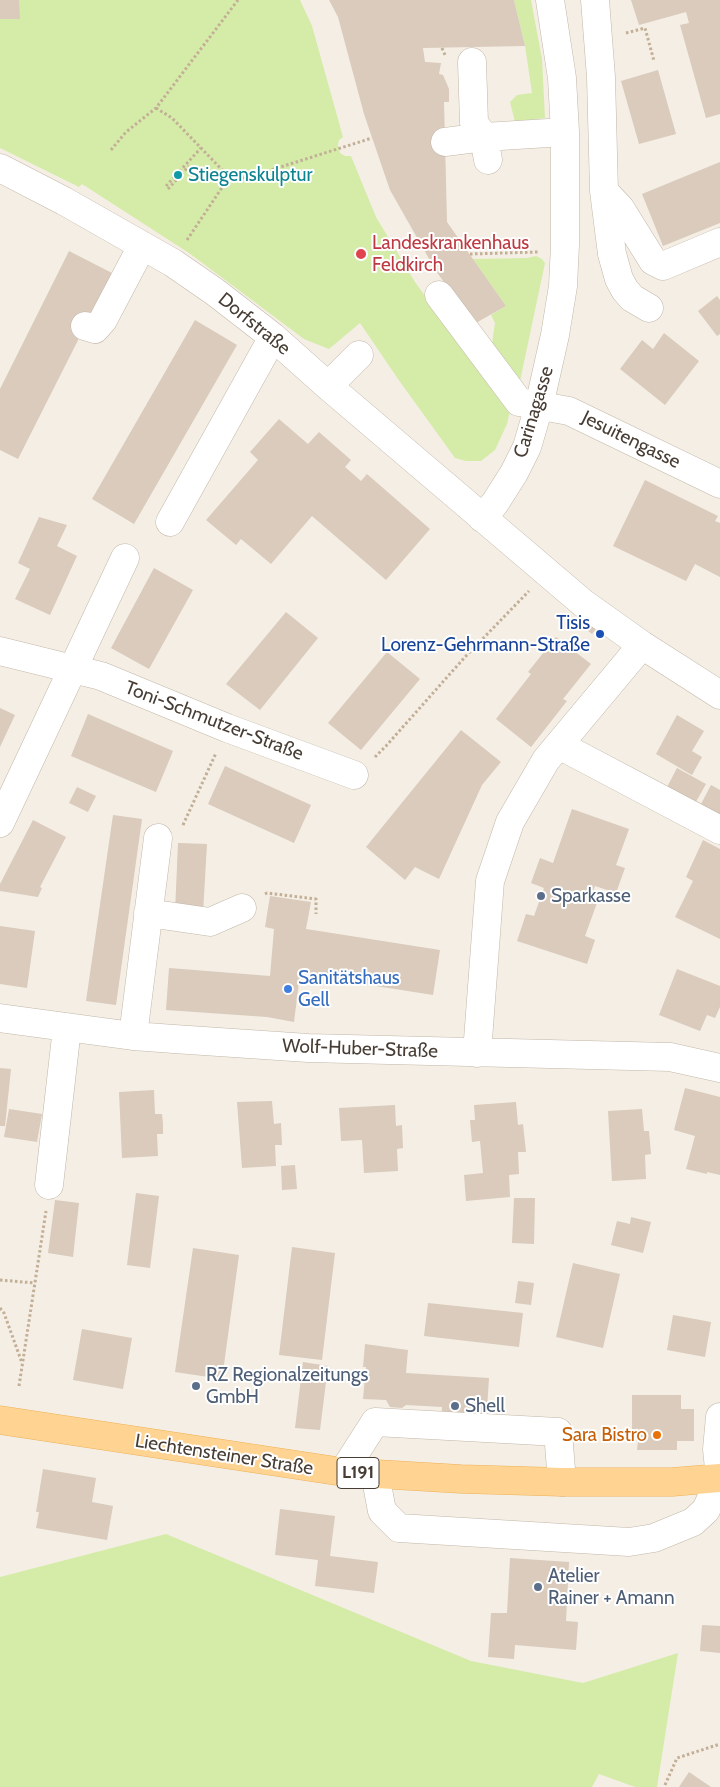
<!DOCTYPE html>
<meta charset="utf-8">
<style>
body{margin:0}
canvas{display:block;background:#f4eee4}
</style>
<canvas width="720" height="1787"></canvas>
<script>
const c = document.querySelector('canvas').getContext('2d');
c.lineJoin = 'round';
function fill(path, color) {
  c.fillStyle = color;
  c.fill(path, 'evenodd');
}
function shape(rows) {
  const path = new Path2D();
  for (const r of rows) {
    path.moveTo(r[0], r[1]);
    for (let i = 2; i < r.length; i += 2) path.lineTo(r[i], r[i + 1]);
  }
  return path;
}
function trace(path, color, width, dash) {
  c.strokeStyle = color;
  c.lineWidth = width;
  c.lineCap = dash ? 'butt' : 'round';
  c.setLineDash(dash || []);
  c.stroke(path);
}
function label(font, color, halo, rows, align = 'center') {
  c.font = font + ' Cabin,sans-serif';
  c.lineWidth = 4;
  c.setLineDash([]);
  c.textBaseline = 'middle';
  c.strokeStyle = halo;
  c.fillStyle = color;
  for (const [text, x, y, turn = 0] of rows) {
    c.save();
    c.translate(x, y);
    c.rotate((+turn || 0) * Math.PI / 180);
    c.textAlign = isNaN(turn) ? turn : align;
    if (halo) c.strokeText(text, 0, 0);
    c.fillText(text, 0, 0);
    c.restore();
  }
}
const green = shape([
 [19,0,300,0,312,26,343,137,339,140,338,145,340,153,345,156,351,156,376,217,415,282,467,354,511,406,507,424,495,450,481,461,466,461,455,458,398,379,360,323,329,349,304,339,189,253,82,184,79,187,0,148,0,19,19,19],
 [514,0,531,0,542,59,545,118,515,122,510,102,517,95,532,93,525,46],
 [536,256,542,259,545,263,520,381,491,350,495,323,491,315,506,306,473,259,527,258],
 [166,1534,471,1661,583,1683,678,1653,657,1787,635,1787,599,1774,592,1787,0,1787,0,1577]
]);
const building = shape([
 [0,0,19,0,20,19,0,19],
 [329,0,514,0,525,46,423,48,425,62,441,63,439,74,443,75,449,89,449,102,444,102,447,222,506,306,474,324,436,271,390,190,364,114,338,17],
 [631,0,720,0,720,114,706,118,680,25,689,23,686,12,639,25],
 [658,70,676,134,639,144,621,81],
 [720,162,720,223,663,246,642,194],
 [69,251,112,273,18,459,0,450,0,389],
 [717,296,720,300,720,334,717,336,698,311],
 [195,320,237,345,134,524,92,499],
 [664,333,699,361,665,405,620,369,642,340,653,349],
 [279,419,308,444,319,432,351,460,345,467,361,481,367,474,430,529,386,580,312,516,271,564,241,539,236,545,206,520,258,460,250,452],
 [645,480,718,516,715,521,720,523,720,577,695,564,686,581,613,546],
 [39,517,67,525,57,546,77,556,50,615,15,599,30,569,18,563],
 [154,568,193,590,149,669,111,648],
 [286,612,318,638,260,710,226,684],
 [583,618,596,629,592,634,578,623],
 [556,637,591,664,563,699,567,701,531,747,496,719,531,674,528,672],
 [387,652,420,679,361,750,328,723],
 [0,708,15,715,0,747],
 [88,714,173,751,156,792,71,756],
 [677,715,704,731,692,751,702,757,692,775,656,754],
 [461,730,501,762,482,785,439,879,415,867,405,880,366,847],
 [225,766,311,805,294,843,208,804],
 [677,768,706,784,693,807,665,791],
 [711,785,720,790,720,814,701,804],
 [77,787,96,796,88,812,69,803],
 [572,809,629,829,616,865,625,868,616,893,595,886,590,900,597,903,585,936,595,940,587,964,517,941,526,914,534,916,544,888,531,883,540,858,553,863],
 [113,815,142,819,116,1005,86,1001],
 [33,820,66,837,40,887,42,888,38,897,0,891,0,884],
 [703,840,720,849,720,939,675,917,693,881,686,877],
 [178,843,207,844,203,913,175,912],
 [270,896,311,902,306,929,440,950,433,995,300,974,294,1022,267,1017,166,1010,169,968,270,976,274,929,265,927],
 [0,926,35,931,27,988,0,984],
 [677,969,720,986,720,1007,715,1018,707,1015,700,1031,659,1015],
 [0,1068,11,1069,5,1126,0,1126],
 [685,1088,720,1097,720,1175,707,1172,707,1174,686,1169,695,1136,674,1130],
 [154,1090,155,1114,162,1114,163,1123,163,1134,157,1134,158,1156,122,1158,119,1092],
 [272,1101,274,1124,281,1123,282,1145,275,1145,276,1166,242,1168,237,1102],
 [516,1102,518,1125,523,1124,526,1152,518,1152,519,1174,509,1175,510,1197,466,1201,464,1175,483,1173,480,1141,472,1142,470,1120,475,1120,474,1105],
 [395,1105,396,1126,402,1125,403,1148,397,1149,398,1171,364,1173,362,1140,341,1141,339,1108],
 [9,1109,42,1114,37,1142,4,1137],
 [642,1109,644,1131,649,1131,651,1154,645,1155,646,1179,612,1181,608,1111],
 [295,1165,297,1189,282,1190,281,1166],
 [136,1193,159,1196,150,1268,127,1265],
 [514,1198,535,1198,534,1244,512,1243],
 [55,1200,79,1203,73,1257,48,1253],
 [631,1217,651,1222,643,1253,611,1245,617,1221,630,1224],
 [292,1247,335,1253,322,1360,279,1355],
 [193,1248,239,1255,222,1379,175,1372],
 [573,1263,620,1274,603,1348,556,1337],
 [518,1281,534,1283,531,1305,515,1303],
 [428,1303,523,1313,519,1347,424,1336],
 [673,1315,711,1322,705,1357,667,1350],
 [82,1329,132,1338,123,1389,73,1380],
 [365,1344,408,1350,406,1373,489,1378,485,1439,440,1436,442,1407,406,1405,402,1408,390,1407,386,1400,363,1399,366,1367,363,1367],
 [303,1362,328,1366,320,1430,295,1428],
 [632,1395,681,1395,681,1409,694,1409,694,1441,677,1441,677,1450,637,1450,638,1441,632,1441],
 [43,1469,96,1478,92,1502,113,1506,107,1540,36,1528,39,1512,36,1512],
 [280,1509,335,1516,330,1556,378,1562,374,1593,315,1586,318,1560,275,1555],
 [510,1558,569,1562,566,1621,578,1622,576,1650,515,1645,514,1659,488,1657,491,1613,507,1613],
 [702,1625,720,1626,720,1653,700,1651],
 [689,1772,711,1787,679,1787]
]);
const path = shape([
 [626,33,645,28,654,61],
 [442,48,445,55],
 [156,108,172,118,229,177,246,178,372,138],
 [111,150,126,132,156,108,238,0],
 [166,186,201,148],
 [168,189,189,166],
 [187,240,229,177],
 [470,254,538,252],
 [375,757,386,746,465,657,529,591],
 [183,825,216,753],
 [265,894,267,893,316,899,316,914],
 [0,1280,35,1283],
 [0,1308,4,1313,22,1363],
 [19,1386,46,1211],
 [665,1785,677,1758,720,1744]
]);
const minor = shape([
 [595,0,601,77,604,191,612,254,619,279,625,290,632,298,649,308],
 [472,62,474,123,484,137,565,132],
 [445,142,484,137,488,160],
 [0,168,64,201,173,263,215,292,273,337,328,386,583,603,642,645,720,695],
 [604,191,620,208,653,261,663,266,720,242],
 [439,295,519,402,569,411,720,484],
 [85,326,95,329,103,320,142,246],
 [328,386,359,355],
 [482,518,495,503,514,473,527,447,539,406,555,335,563,286,565,245,565,132,562,78,550,0],
 [170,522,273,337],
 [0,651,101,676,227,728,354,775],
 [559,745,720,830],
 [0,823,125,558],
 [148,913,210,922,242,908],
 [0,1018,133,1036,174,1039,308,1048,670,1057,720,1068],
 [133,1036,158,838],
 [477,1053,490,881,510,822,546,760,642,645],
 [49,1185,67,1028],
 [343,1472,375,1422,558,1432,562,1482],
 [375,1474,382,1511,399,1528,629,1542,654,1538,693,1522,706,1510,720,1478,717,1449,720,1417]
]);
const major = shape([
 [0,1420,343,1472,461,1479,562,1482,672,1482,720,1478]
]);
const markers = [
 [178,175,5,"#0f9aa8"],
 [361,254,6,"#e0444e"],
 [600,634,5,"#1a4fb4"],
 [541,896,5,"#5c6f8a"],
 [288,989,5,"#3f7fe0"],
 [196,1386,5,"#5c6f8a"],
 [455,1406,5,"#5c6f8a"],
 [657,1435,5,"#e8710a"],
 [538,1587,5,"#5c6f8a"]
];
const shields = [
 [358,1473,42]
];
const shieldNames = [
 ["L191",358,1473]
];
const cultureNames = [
 ["Stiegenskulptur",188,175]
];
const healthNames = [
 ["Landeskrankenhaus",372,243],
 ["Feldkirch",372,265]
];
const streetNames = [
 ["Dorfstraße",254,324,39],
 ["Carinagasse",534,412,-73],
 ["Jesuitengasse",631,440,26],
 ["Toni-Schmutzer-Straße",214,721,21],
 ["Wolf-Huber-Straße",360,1049,2],
 ["Liechtensteiner Straße",224,1455,9]
];
const transitNames = [
 ["Tisis",590,623],
 ["Lorenz-Gehrmann-Straße",590,645]
];
const serviceNames = [
 ["Sparkasse",551,896],
 ["RZ Regionalzeitungs",206,1375],
 ["GmbH",206,1397],
 ["Shell",465,1406],
 ["Atelier",548,1576],
 ["Rainer + Amann",548,1598]
];
const shopNames = [
 ["Sanitätshaus",298,978],
 ["Gell",298,1000]
];
const foodNames = [
 ["Sara Bistro",647,1435]
];
fill(green, '#d5eca9');
fill(building, '#dacbbc');
trace(minor, '#c3b7a9', 29);
trace(major, '#eeb158', 29);
trace(path, '#c3ae96', 3, [2.5, 2.5]);
trace(minor, '#fff', 28);
trace(major, '#ffd492', 28);
for (const [x, y, r, color] of markers) {
  const dot = new Path2D();
  dot.arc(x, y, r, 0, 2 * Math.PI);
  c.fillStyle = color;
  c.fill(dot);
  trace(dot, '#fff', 2);
}
for (const [x, y, w] of shields) {
  const box = new Path2D();
  box.roundRect(x - w / 2, y - 15.5, w, 31, 4);
  c.fillStyle = '#fff';
  c.fill(box);
  trace(box, '#473d34', 1);
}
label('bold 18px', '#473d34', null, shieldNames);
label('19px', '#0d838f', '#fff', cultureNames, 'left');
label('19px', '#be3a42', '#fff', healthNames, 'left');
label('19px', '#473d34', '#fff', streetNames);
label('19px', '#164399', '#fff', transitNames, 'right');
label('19px', '#4e5e75', '#fff', serviceNames, 'left');
label('19px', '#366cbe', '#fff', shopNames, 'left');
label('19px', '#c56008', '#fff', foodNames, 'right');
</script>
